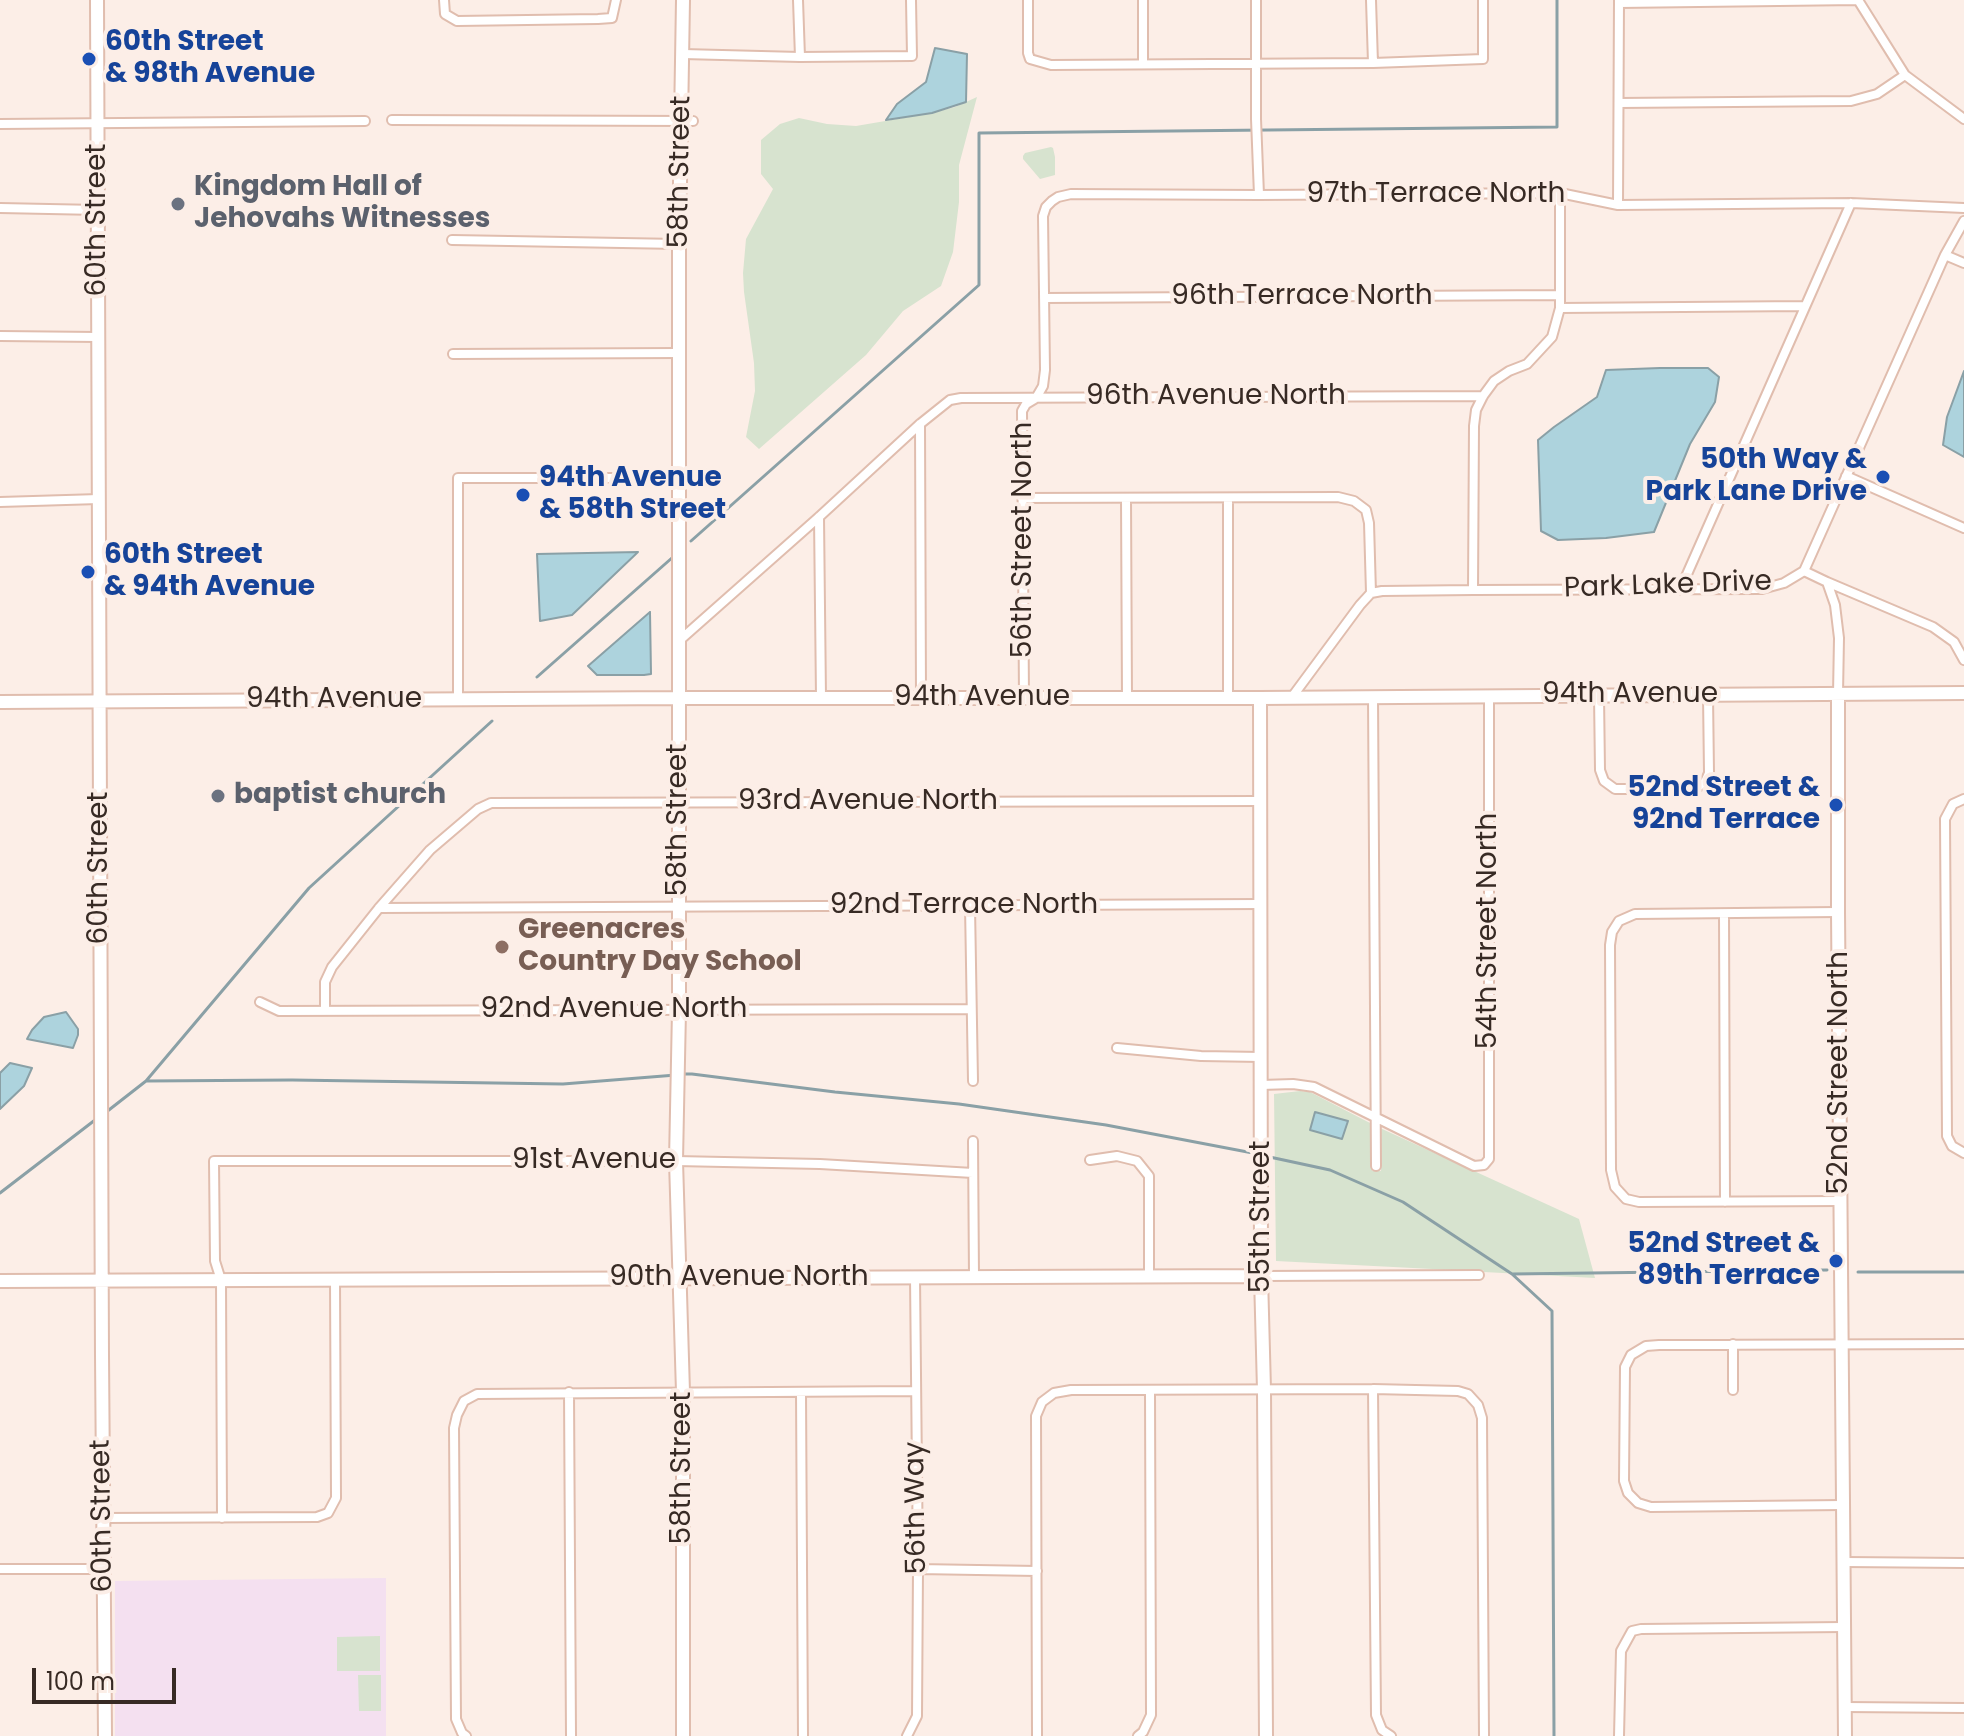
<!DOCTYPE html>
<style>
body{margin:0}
#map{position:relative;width:1964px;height:1736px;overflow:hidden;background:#fceee7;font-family:Poppins,sans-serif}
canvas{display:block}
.scale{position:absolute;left:32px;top:1668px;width:144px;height:36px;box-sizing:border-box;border:4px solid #372a24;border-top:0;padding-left:10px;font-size:24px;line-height:28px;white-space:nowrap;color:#372a24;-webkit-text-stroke:6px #fceee7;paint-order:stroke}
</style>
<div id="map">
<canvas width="1964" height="1736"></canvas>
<div class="scale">100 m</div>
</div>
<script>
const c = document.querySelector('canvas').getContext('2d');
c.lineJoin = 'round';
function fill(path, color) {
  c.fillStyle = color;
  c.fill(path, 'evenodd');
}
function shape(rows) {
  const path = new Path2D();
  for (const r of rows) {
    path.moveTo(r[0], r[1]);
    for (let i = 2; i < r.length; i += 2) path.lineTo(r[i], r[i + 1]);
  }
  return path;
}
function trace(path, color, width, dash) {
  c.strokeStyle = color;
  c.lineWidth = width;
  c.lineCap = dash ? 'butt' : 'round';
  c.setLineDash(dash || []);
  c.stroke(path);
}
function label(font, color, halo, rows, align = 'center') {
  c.font = font + ' Poppins,sans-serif';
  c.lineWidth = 8;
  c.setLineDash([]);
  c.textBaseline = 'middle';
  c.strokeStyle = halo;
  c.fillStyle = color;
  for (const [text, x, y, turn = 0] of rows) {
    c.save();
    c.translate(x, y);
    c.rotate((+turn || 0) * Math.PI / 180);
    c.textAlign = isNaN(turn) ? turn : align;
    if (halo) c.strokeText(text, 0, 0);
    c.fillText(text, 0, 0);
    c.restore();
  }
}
const education = shape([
 [386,1578,386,1736,115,1736,115,1581]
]);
const green = shape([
 [977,97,959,165,959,202,953,252,941,286,903,311,866,355,759,449,746,437,755,391,754,363,744,292,743,273,746,239,773,189,761,174,761,140,780,124,799,118,827,124,856,126,932,113,955,107],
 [1051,147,1053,148,1055,157,1055,175,1040,179,1023,159,1023,156,1025,153],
 [1300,1091,1310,1092,1370,1123,1372,1171,1381,1171,1380,1128,1579,1219,1595,1278,1484,1272,1483,1270,1452,1270,1276,1261,1274,1094],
 [380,1636,380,1671,337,1671,337,1637],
 [358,1675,381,1675,381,1711,359,1711]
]);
const water = shape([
 [935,48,967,54,966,102,932,113,886,120,897,104,926,82,935,48],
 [1660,368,1708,368,1719,377,1715,402,1690,444,1654,532,1606,538,1558,540,1541,531,1538,440,1554,427,1597,397,1606,370,1660,368],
 [1964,371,1964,457,1943,445,1947,417,1964,371],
 [638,552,572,615,540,621,537,554,638,552],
 [650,612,651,674,644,675,597,675,588,666,650,612],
 [66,1012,78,1029,78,1035,73,1048,27,1039,32,1030,44,1017,66,1012],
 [10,1063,32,1068,24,1086,0,1109,0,1073,10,1063],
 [1315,1112,1348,1121,1342,1139,1310,1130,1315,1112]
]);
const stream = shape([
 [691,541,979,285,979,133,1557,127,1557,0],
 [537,677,673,557],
 [683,1074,692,1074,835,1092,959,1104,1106,1125,1258,1154],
 [146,1081,292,1080,563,1084,676,1075],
 [105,1113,146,1081,309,888,492,721],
 [1265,1156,1330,1170,1403,1202,1512,1274,1552,1311,1554,1736],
 [0,1193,95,1120],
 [1858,1272,1964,1272],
 [1512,1274,1827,1270]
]);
const street = shape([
 [444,0,445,14,457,21,598,19,612,18,616,0],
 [798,0,800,57],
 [1028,0,1028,53,1030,59,1051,65,1373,63,1483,59,1483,0],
 [1143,0,1143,64],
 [1256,0,1256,119,1259,195],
 [1371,0,1373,63],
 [1858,0,1905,75,1964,119],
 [1619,3,1858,0],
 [683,54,800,57,912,56,911,0],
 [1619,103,1851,101,1877,94,1905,75],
 [392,120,693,121],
 [0,124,365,121],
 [1618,205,1619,0],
 [0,208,98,210],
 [452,240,679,244],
 [1945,255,1964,263],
 [1044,298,1560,295],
 [1560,308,1805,306],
 [0,336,98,337],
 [453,354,680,353],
 [920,424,921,698],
 [1846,476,1964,528],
 [1022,498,1338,497,1354,501,1366,510,1369,523,1371,593],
 [1126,498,1127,698],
 [0,502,99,499],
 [819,517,821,698],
 [1804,571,1827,582,1835,605,1839,638,1838,694],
 [1827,582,1933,627,1954,642,1964,660],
 [1473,590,1474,426,1476,410,1483,396,1494,381,1509,371,1527,364,1552,337,1560,308,1560,193],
 [1680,590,1851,203],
 [680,640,819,517,920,424,950,400,961,398,1483,396],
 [1599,696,1600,770,1604,781,1615,789,1695,789,1705,782,1709,773,1708,695],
 [1228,697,1228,498],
 [1292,697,1360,605,1371,593,1382,591,1473,590,1762,589,1784,583,1804,571,1945,255,1964,221],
 [1373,697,1376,1166],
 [1024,698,1022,411,1026,404,1036,398,1043,386,1045,370,1043,216,1046,207,1052,201,1058,197,1071,194,1259,195,1560,193,1618,205,1851,203,1964,208],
 [458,700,458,478,679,478],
 [1964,799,1953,804,1945,819,1947,1136,1952,1146,1964,1153],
 [970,906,973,1081],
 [379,908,1261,904],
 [1838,912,1635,914,1619,921,1612,932,1610,945,1611,1170,1615,1187,1626,1199,1639,1202,1841,1201],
 [1724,914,1725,1202],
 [260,1002,279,1011,971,1009],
 [325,1011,325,982,332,967,379,908,430,850,478,809,491,803,1260,801],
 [1117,1048,1201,1056,1261,1057],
 [1261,1085,1293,1084,1314,1087,1474,1166,1484,1165,1489,1159,1489,695],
 [973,1141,974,1277],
 [1090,1160,1117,1156,1137,1161,1149,1176,1149,1276],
 [1261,1276,1479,1275],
 [1733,1344,1733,1390],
 [1373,1389,1376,1715,1382,1730,1391,1736],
 [569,1392,571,1736],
 [801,1392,803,1736],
 [1843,1505,1651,1507,1638,1503,1628,1493,1624,1481,1625,1367,1631,1355,1646,1346,1659,1345,1964,1344],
 [103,1518,317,1517,328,1513,336,1498,335,1280],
 [222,1518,221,1280,215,1261,214,1161,676,1161,820,1164,973,1173],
 [1844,1562,1964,1563],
 [0,1569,104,1569],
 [918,1569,1037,1571],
 [1845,1707,1964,1708],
 [466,1736,462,1733,456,1719,454,1428,457,1415,464,1401,477,1394,916,1391],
 [907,1736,917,1716,918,1569,915,1277],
 [1037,1736,1036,1416,1042,1402,1054,1393,1071,1390,1373,1389,1458,1391,1468,1394,1478,1405,1482,1418,1484,1736],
 [1138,1736,1143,1732,1151,1715,1150,1390],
 [1619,1736,1621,1651,1632,1631,1641,1629,1844,1627]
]);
const secondary = shape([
 [97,0,102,1355,105,1736],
 [683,0,679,244,679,1010,676,1161,683,1392,683,1736],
 [1838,694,1838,912,1845,1736],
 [1260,698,1261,1276,1264,1390,1266,1736],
 [0,702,680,698,1260,698,1964,693],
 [0,1281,1261,1276]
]);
const markers = [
 [89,59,8,"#1a4fb4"],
 [178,204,8,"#6b7280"],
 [1883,477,8,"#1a4fb4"],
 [523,495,8,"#1a4fb4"],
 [88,572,8,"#1a4fb4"],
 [218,796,8,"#6b7280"],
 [1836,805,8,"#1a4fb4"],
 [502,947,8,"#8d6e63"],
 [1836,1261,8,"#1a4fb4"]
];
const transitNames = [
 ["60th Street",105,43],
 ["& 98th Avenue",105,75],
 ["50th Way &",1867,461,"right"],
 ["Park Lane Drive",1867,493,"right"],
 ["94th Avenue",539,479],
 ["& 58th Street",539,511],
 ["60th Street",104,556],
 ["& 94th Avenue",104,588],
 ["52nd Street &",1820,789,"right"],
 ["92nd Terrace",1820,821,"right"],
 ["52nd Street &",1820,1245,"right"],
 ["89th Terrace",1820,1277,"right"]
];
const streetNames = [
 ["58th Street",681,172,-89],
 ["97th Terrace North",1436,195],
 ["60th Street",98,220,-90],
 ["96th Terrace North",1302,297],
 ["96th Avenue North",1216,397],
 ["56th Street North",1024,540,-90],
 ["Park Lake Drive",1668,586,-2],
 ["94th Avenue",1630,695],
 ["94th Avenue",982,698],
 ["94th Avenue",334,700],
 ["93rd Avenue North",868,802],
 ["58th Street",679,820,-90],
 ["60th Street",100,868,-90],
 ["92nd Terrace North",964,906],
 ["54th Street North",1489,931,-90],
 ["92nd Avenue North",614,1010],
 ["52nd Street North",1840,1073,-90],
 ["91st Avenue",594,1161],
 ["55th Street",1262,1217,-90],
 ["90th Avenue North",739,1278],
 ["58th Street",683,1468,-90],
 ["56th Way",917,1508,-91],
 ["60th Street",103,1516,-91]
];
const worshipNames = [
 ["Kingdom Hall of",194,188],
 ["Jehovahs Witnesses",194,220],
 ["baptist church",234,796]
];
const educationNames = [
 ["Greenacres",518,931],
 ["Country Day School",518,963]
];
fill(education, '#f4e0f0');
fill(green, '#d7e3cf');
fill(water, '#add3dd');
trace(water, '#8aa0a6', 2);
trace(stream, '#8aa0a6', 3);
trace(street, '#e0bdae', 12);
trace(secondary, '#e0bdae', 16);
trace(street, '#fff', 8);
trace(secondary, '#fff', 12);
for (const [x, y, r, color] of markers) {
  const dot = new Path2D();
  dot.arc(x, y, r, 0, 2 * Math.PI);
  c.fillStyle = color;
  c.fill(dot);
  trace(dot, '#fceee7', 3);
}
label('bold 28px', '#164399', '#fceee7', transitNames, 'left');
label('28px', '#372a24', '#fceee7', streetNames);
label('bold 28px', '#5b616d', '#fceee7', worshipNames, 'left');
label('bold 28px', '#785e54', '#fceee7', educationNames, 'left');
</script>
